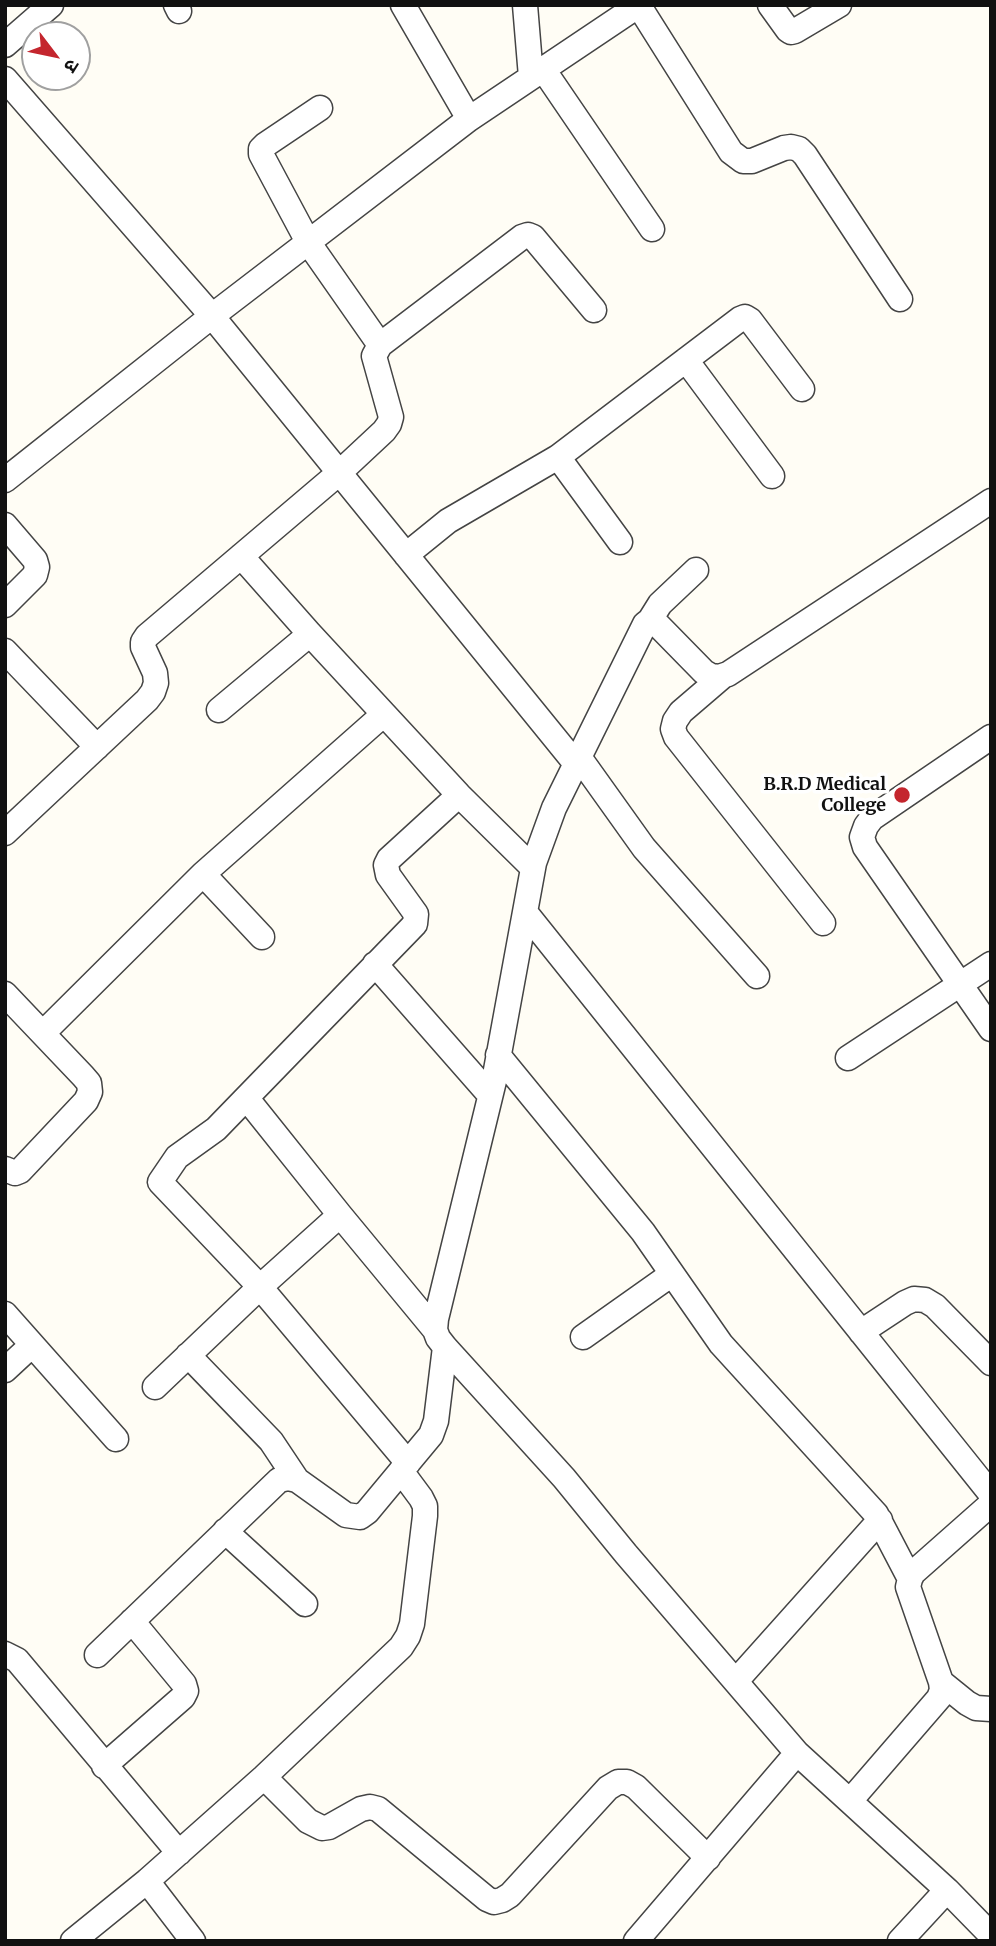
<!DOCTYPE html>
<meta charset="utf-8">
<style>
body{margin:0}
#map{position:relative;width:996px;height:1946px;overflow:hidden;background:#fffdf5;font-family:Merriweather,"Noto Sans Devanagari",serif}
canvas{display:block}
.frame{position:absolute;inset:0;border:7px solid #111;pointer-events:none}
.north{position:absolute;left:21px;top:21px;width:70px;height:70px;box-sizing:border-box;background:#fff;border:2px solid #a0a0a0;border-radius:50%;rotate:122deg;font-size:19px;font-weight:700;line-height:28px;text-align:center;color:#111}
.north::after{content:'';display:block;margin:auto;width:24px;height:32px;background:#c4262e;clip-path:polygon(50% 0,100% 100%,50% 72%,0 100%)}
</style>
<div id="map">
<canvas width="996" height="1946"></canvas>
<div class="frame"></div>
<div class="north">उ</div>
</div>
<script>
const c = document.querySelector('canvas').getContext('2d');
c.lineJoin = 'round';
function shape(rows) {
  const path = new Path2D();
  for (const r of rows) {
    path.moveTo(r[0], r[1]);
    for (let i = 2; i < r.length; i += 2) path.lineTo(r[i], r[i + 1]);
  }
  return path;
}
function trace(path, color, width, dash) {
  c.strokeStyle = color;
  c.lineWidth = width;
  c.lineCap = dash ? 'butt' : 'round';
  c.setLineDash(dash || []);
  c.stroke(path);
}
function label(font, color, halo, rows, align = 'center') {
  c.font = font + ' Merriweather,serif';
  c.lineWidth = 7;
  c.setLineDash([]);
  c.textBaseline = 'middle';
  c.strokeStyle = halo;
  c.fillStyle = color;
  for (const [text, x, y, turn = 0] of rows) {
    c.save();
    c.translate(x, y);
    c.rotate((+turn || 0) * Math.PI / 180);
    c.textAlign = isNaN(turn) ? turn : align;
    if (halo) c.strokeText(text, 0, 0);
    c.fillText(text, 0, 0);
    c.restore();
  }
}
const minor = shape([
 [176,5,179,11],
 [403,5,469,119],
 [525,5,531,77],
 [770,5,788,30,791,32,795,31,839,5],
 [639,6,731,152,743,161,752,161,784,148,791,147,799,149,805,155,900,299],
 [5,45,51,5],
 [543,69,652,229],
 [5,79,212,316,576,764],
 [320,108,265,145,261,149,261,154,308,242,380,345],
 [686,360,772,476],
 [558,457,620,542],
 [5,480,212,316,469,119,639,5],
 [991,501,728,674,719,677,711,676,704,672,654,621,650,620,645,624,554,808,534,863,494,1081,436,1319,435,1330,438,1338,445,1347,564,1478,626,1554,797,1753,947,1890,991,1935],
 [5,525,35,560,37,567,35,575,5,605],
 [406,555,448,521,558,457,740,319,745,317,750,320,802,389],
 [241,556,310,634,459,795,533,868],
 [650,620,660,604,696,570],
 [5,651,97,747],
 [723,676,681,712,675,721,673,729,676,737,823,923],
 [219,710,310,634],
 [991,737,872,818,866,826,862,837,865,847,991,1029],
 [579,757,644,848,757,976],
 [5,833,147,700,153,692,156,683,155,673,143,647,143,642,147,636,339,473,384,431,389,424,391,417,374,356,380,345,522,237,528,235,533,237,594,310],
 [203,874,262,937],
 [525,912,991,1494],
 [375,964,490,1095],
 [5,994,83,1076,89,1083,90,1092,86,1101,20,1171,15,1173,5,1169],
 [43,1033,203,874,384,714],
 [498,1055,643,1232,721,1344,876,1514,910,1579],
 [848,1058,991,964],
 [248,1096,216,1129,177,1157,160,1182,260,1287,408,1463],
 [5,1314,116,1439],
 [435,1330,340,1215,248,1100,248,1096,415,924,416,914,388,875,386,865,389,859,459,795],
 [861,1332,905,1303,914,1299,925,1300,935,1306,991,1363],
 [583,1337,672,1274],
 [188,1355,271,1441,297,1480],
 [5,1370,32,1345],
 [155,1387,260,1287,340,1215],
 [225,1531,305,1604],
 [5,1654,17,1660,179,1853],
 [97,1655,279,1480,288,1478,297,1480,346,1515,360,1517,367,1512,431,1435,436,1421,445,1347],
 [736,1681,880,1520],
 [941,1682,967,1703,976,1708,991,1709],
 [104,1766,183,1697,186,1691,184,1684,132,1621],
 [264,1777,308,1821,322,1828,329,1827,361,1809,370,1807,378,1809,487,1899,494,1902,502,1900,510,1895,608,1788,618,1782,627,1782,636,1787,708,1858],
 [850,1801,939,1698,942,1690,941,1682,908,1587,910,1579,913,1573,991,1504],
 [147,1881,193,1941],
 [73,1941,147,1881,264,1777,401,1647,408,1636,412,1624,425,1516,425,1506,421,1498,401,1471],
 [636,1941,797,1753],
 [900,1941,947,1890]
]);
const markers = [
 [902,795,9,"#c4262e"]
];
const poiNames = [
 ["B.R.D Medical",886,785],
 ["College",886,806]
];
trace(minor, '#444', 27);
trace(minor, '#fff', 24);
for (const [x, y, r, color] of markers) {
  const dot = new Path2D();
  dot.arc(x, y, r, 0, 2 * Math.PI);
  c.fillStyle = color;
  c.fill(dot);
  trace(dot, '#fff', 2.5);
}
label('bold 18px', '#111', '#fff', poiNames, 'right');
</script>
